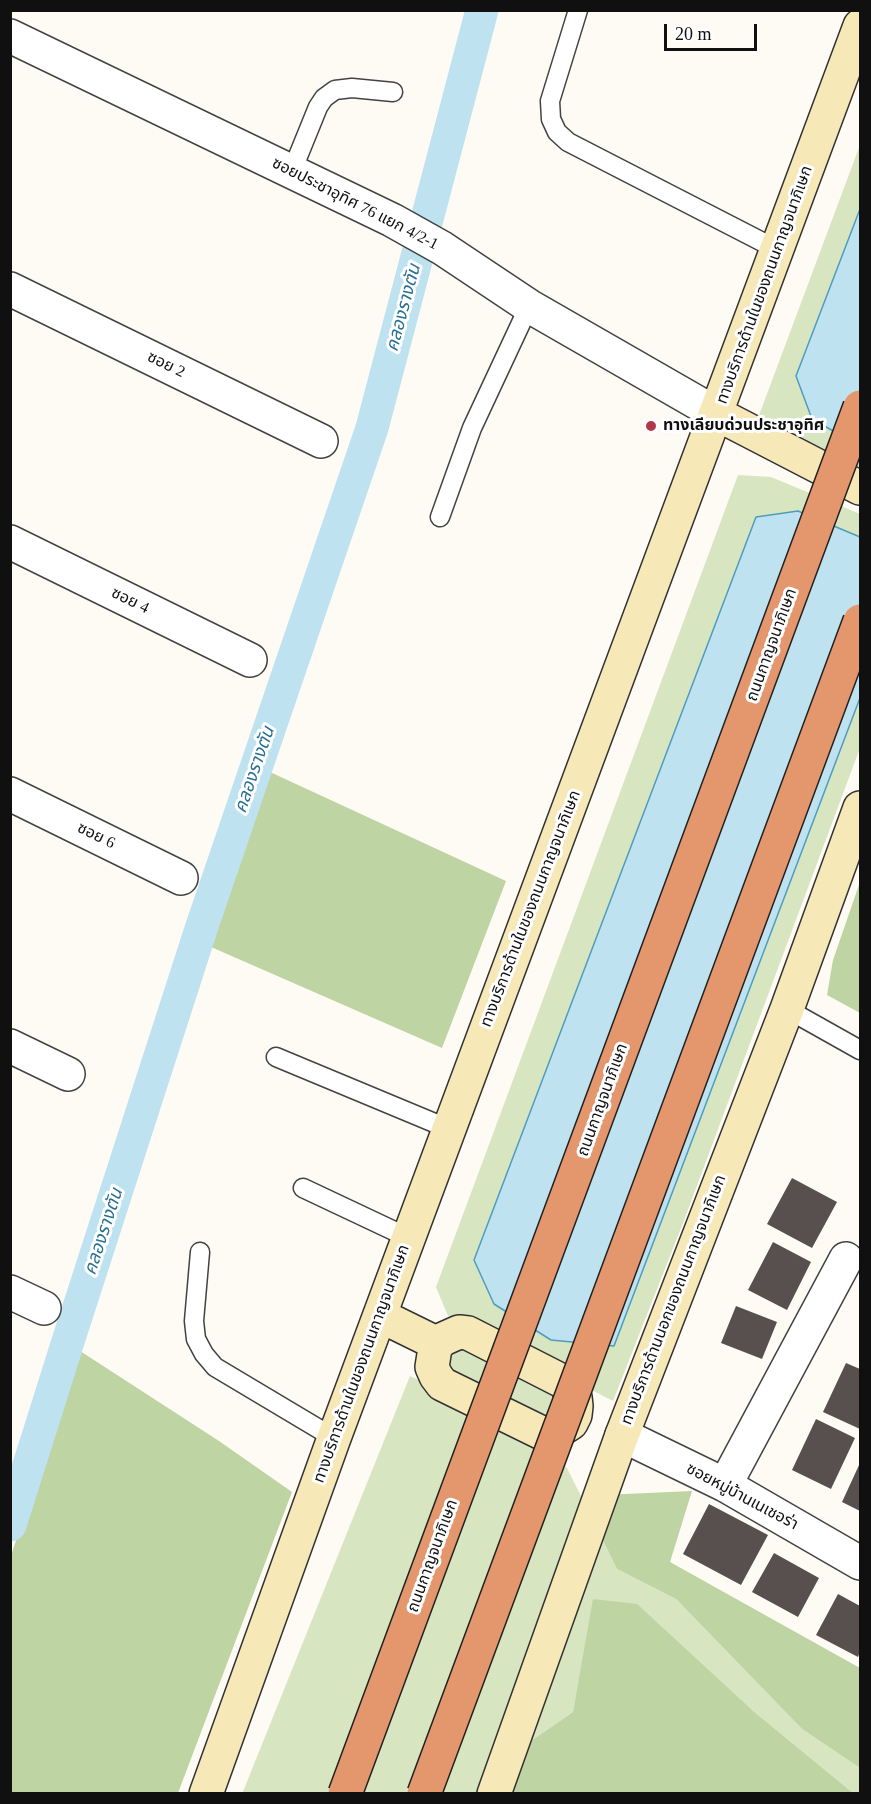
<!DOCTYPE html>
<meta charset="utf-8">
<style>
body{margin:0}
#map{position:relative;width:871px;height:1804px;overflow:hidden;background:#fefbf5;font-family:"Times New Roman",serif}
canvas{display:block}
.frame{position:absolute;inset:0;border:12px solid #101010;pointer-events:none}
.scale{position:absolute;left:664px;top:24px;width:93px;height:27px;box-sizing:border-box;border:3px solid #101010;border-top:0;padding-left:8px;font-size:18px;line-height:21px;white-space:nowrap;color:#101010;-webkit-text-stroke:4px #fff;paint-order:stroke}
</style>
<div id="map">
<canvas width="871" height="1804"></canvas>
<div class="frame"></div>
<div class="scale">20 m</div>
</div>
<script>
const c = document.querySelector('canvas').getContext('2d');
c.lineJoin = 'round';
function fill(path, color) {
  c.fillStyle = color;
  c.fill(path, 'evenodd');
}
function shape(rows) {
  const path = new Path2D();
  for (const r of rows) {
    path.moveTo(r[0], r[1]);
    for (let i = 2; i < r.length; i += 2) path.lineTo(r[i], r[i + 1]);
  }
  return path;
}
function trace(path, color, width, dash) {
  c.strokeStyle = color;
  c.lineWidth = width;
  c.lineCap = dash ? 'butt' : 'round';
  c.setLineDash(dash || []);
  c.stroke(path);
}
function label(font, color, halo, rows, align = 'center') {
  c.font = font + ' "Times New Roman","Noto Sans Thai",serif';
  c.lineWidth = 6;
  c.setLineDash([]);
  c.textBaseline = 'middle';
  c.strokeStyle = halo;
  c.fillStyle = color;
  for (const [text, x, y, turn = 0] of rows) {
    c.save();
    c.translate(x, y);
    c.rotate((+turn || 0) * Math.PI / 180);
    c.textAlign = isNaN(turn) ? turn : align;
    if (halo) c.strokeText(text, 0, 0);
    c.fillText(text, 0, 0);
    c.restore();
  }
}
const green = shape([
 [860,145,860,470,758,418],
 [738,475,771,477,860,514,860,748,683,1223,613,1401,448,1316,436,1287],
 [468,1345,555,1386,562,1405,549,1420,452,1380,445,1364,451,1346],
 [410,1376,513,1424,567,1468,617,1569,676,1599,802,1729,860,1768,860,1793,853,1793,752,1710,594,1599,573,1712,509,1756,492,1793,242,1794]
]);
const forest = shape([
 [270,772,506,881,442,1048,211,947],
 [860,882,860,1013,827,995,833,960],
 [77,1349,219,1441,292,1492,178,1793,11,1793,11,1556],
 [692,1491,670,1562,860,1668,860,1768,802,1729,676,1599,617,1569,581,1496],
 [593,1599,637,1604,752,1710,853,1793,492,1794,509,1756,573,1712]
]);
const water = shape([
 [860,209,860,446,812,419,796,376,860,209],
 [798,511,860,537,860,698,614,1346,551,1340,494,1304,474,1260,756,517,798,511]
]);
const canal = shape([
 [10,1525,71,1332,202,926,372,428,482,10]
]);
const building = shape([
 [792,1178,837,1202,812,1248,767,1224],
 [773,1242,811,1262,787,1310,748,1290],
 [736,1306,777,1322,762,1359,721,1343],
 [846,1363,860,1369,860,1429,823,1412],
 [816,1419,855,1438,831,1489,792,1470],
 [860,1463,860,1511,842,1502],
 [709,1504,768,1535,741,1585,683,1554],
 [774,1553,819,1578,798,1617,752,1592],
 [838,1594,860,1606,860,1652,858,1657,816,1635]
]);
const lane = shape([
 [578,10,550,101,551,119,557,132,568,142,778,250],
 [292,171,318,107,324,98,335,90,352,88,393,92],
 [440,517,472,428,529,306],
 [787,1009,860,1050],
 [276,1057,449,1129],
 [303,1188,409,1238],
 [200,1252,194,1321,196,1339,204,1354,215,1367,334,1438]
]);
const street = shape([
 [10,36,392,220,442,248,529,306,717,414],
 [10,289,321,441],
 [10,542,250,660],
 [10,794,181,878],
 [10,1046,68,1074],
 [10,1292,44,1308],
 [622,1435,725,1485,860,1563],
 [725,1485,846,1259]
]);
const secondary = shape([
 [717,414,860,488],
 [381,1316,438,1344],
 [459,1332,468,1333,564,1382,575,1397,576,1406,575,1415,571,1423,555,1433,546,1435,442,1384,436,1376,432,1367,435,1348,441,1340,459,1332],
 [206,1794,334,1438,860,26],
 [494,1794,622,1435,787,1009,860,808]
]);
const highwayBridge = shape([
 [345,1794,860,407],
 [424,1794,860,621]
]);
const markers = [
 [651,426,6,"#b1374a"]
];
const streetNames = [
 ["ซอยประชาอุทิศ 76 แยก 4/2-1",355,204,27],
 ["ทางบริการด้านในของถนนกาญจนาภิเษก",765,285,-70],
 ["ซอย 2",166,365,26],
 ["ซอย 4",130,601,26],
 ["ถนนกาญจนาภิเษก",772,645,-70],
 ["ซอย 6",96,836,26],
 ["ทางบริการด้านในของถนนกาญจนาภิเษก",531,909,-69],
 ["ถนนกาญจนาภิเษก",603,1100,-70],
 ["ทางบริการด้านนอกของถนนกาญจนาภิเษก",674,1300,-69],
 ["ทางบริการด้านในของถนนกาญจนาภิเษก",362,1364,-70],
 ["ซอยหมู่บ้านเนเชอร่า",742,1497,28],
 ["ถนนกาญจนาภิเษก",433,1556,-70]
];
const poiNames = [
 ["ทางเลียบด่วนประชาอุทิศ",663,426]
];
const waterNames = [
 ["คลองรางตัน",404,308,-75],
 ["คลองรางตัน",255,770,-71],
 ["คลองรางตัน",104,1232,-72]
];
fill(green, '#d8e5c1');
fill(forest, '#bed4a2');
fill(water, '#bfe2f0');
trace(water, '#4e9dbe', 1.5);
trace(canal, '#bfe2f0', 33);
fill(building, '#58504e');
trace(lane, '#434343', 21);
trace(street, '#434343', 36);
trace(secondary, '#323232', 36);
trace(lane, '#fff', 18);
trace(street, '#fff', 33);
trace(secondary, '#f6e8b7', 33);
trace(highwayBridge, '#212121', 36, []);
trace(highwayBridge, '#e4966d', 33);
for (const [x, y, r, color] of markers) {
  const dot = new Path2D();
  dot.arc(x, y, r, 0, 2 * Math.PI);
  c.fillStyle = color;
  c.fill(dot);
  trace(dot, '#fff', 2);
}
label('16px', '#101010', '#fff', streetNames);
label('bold 16px', '#101010', '#fff', poiNames, 'left');
label('italic 18px', '#277094', '#fff', waterNames);
</script>
